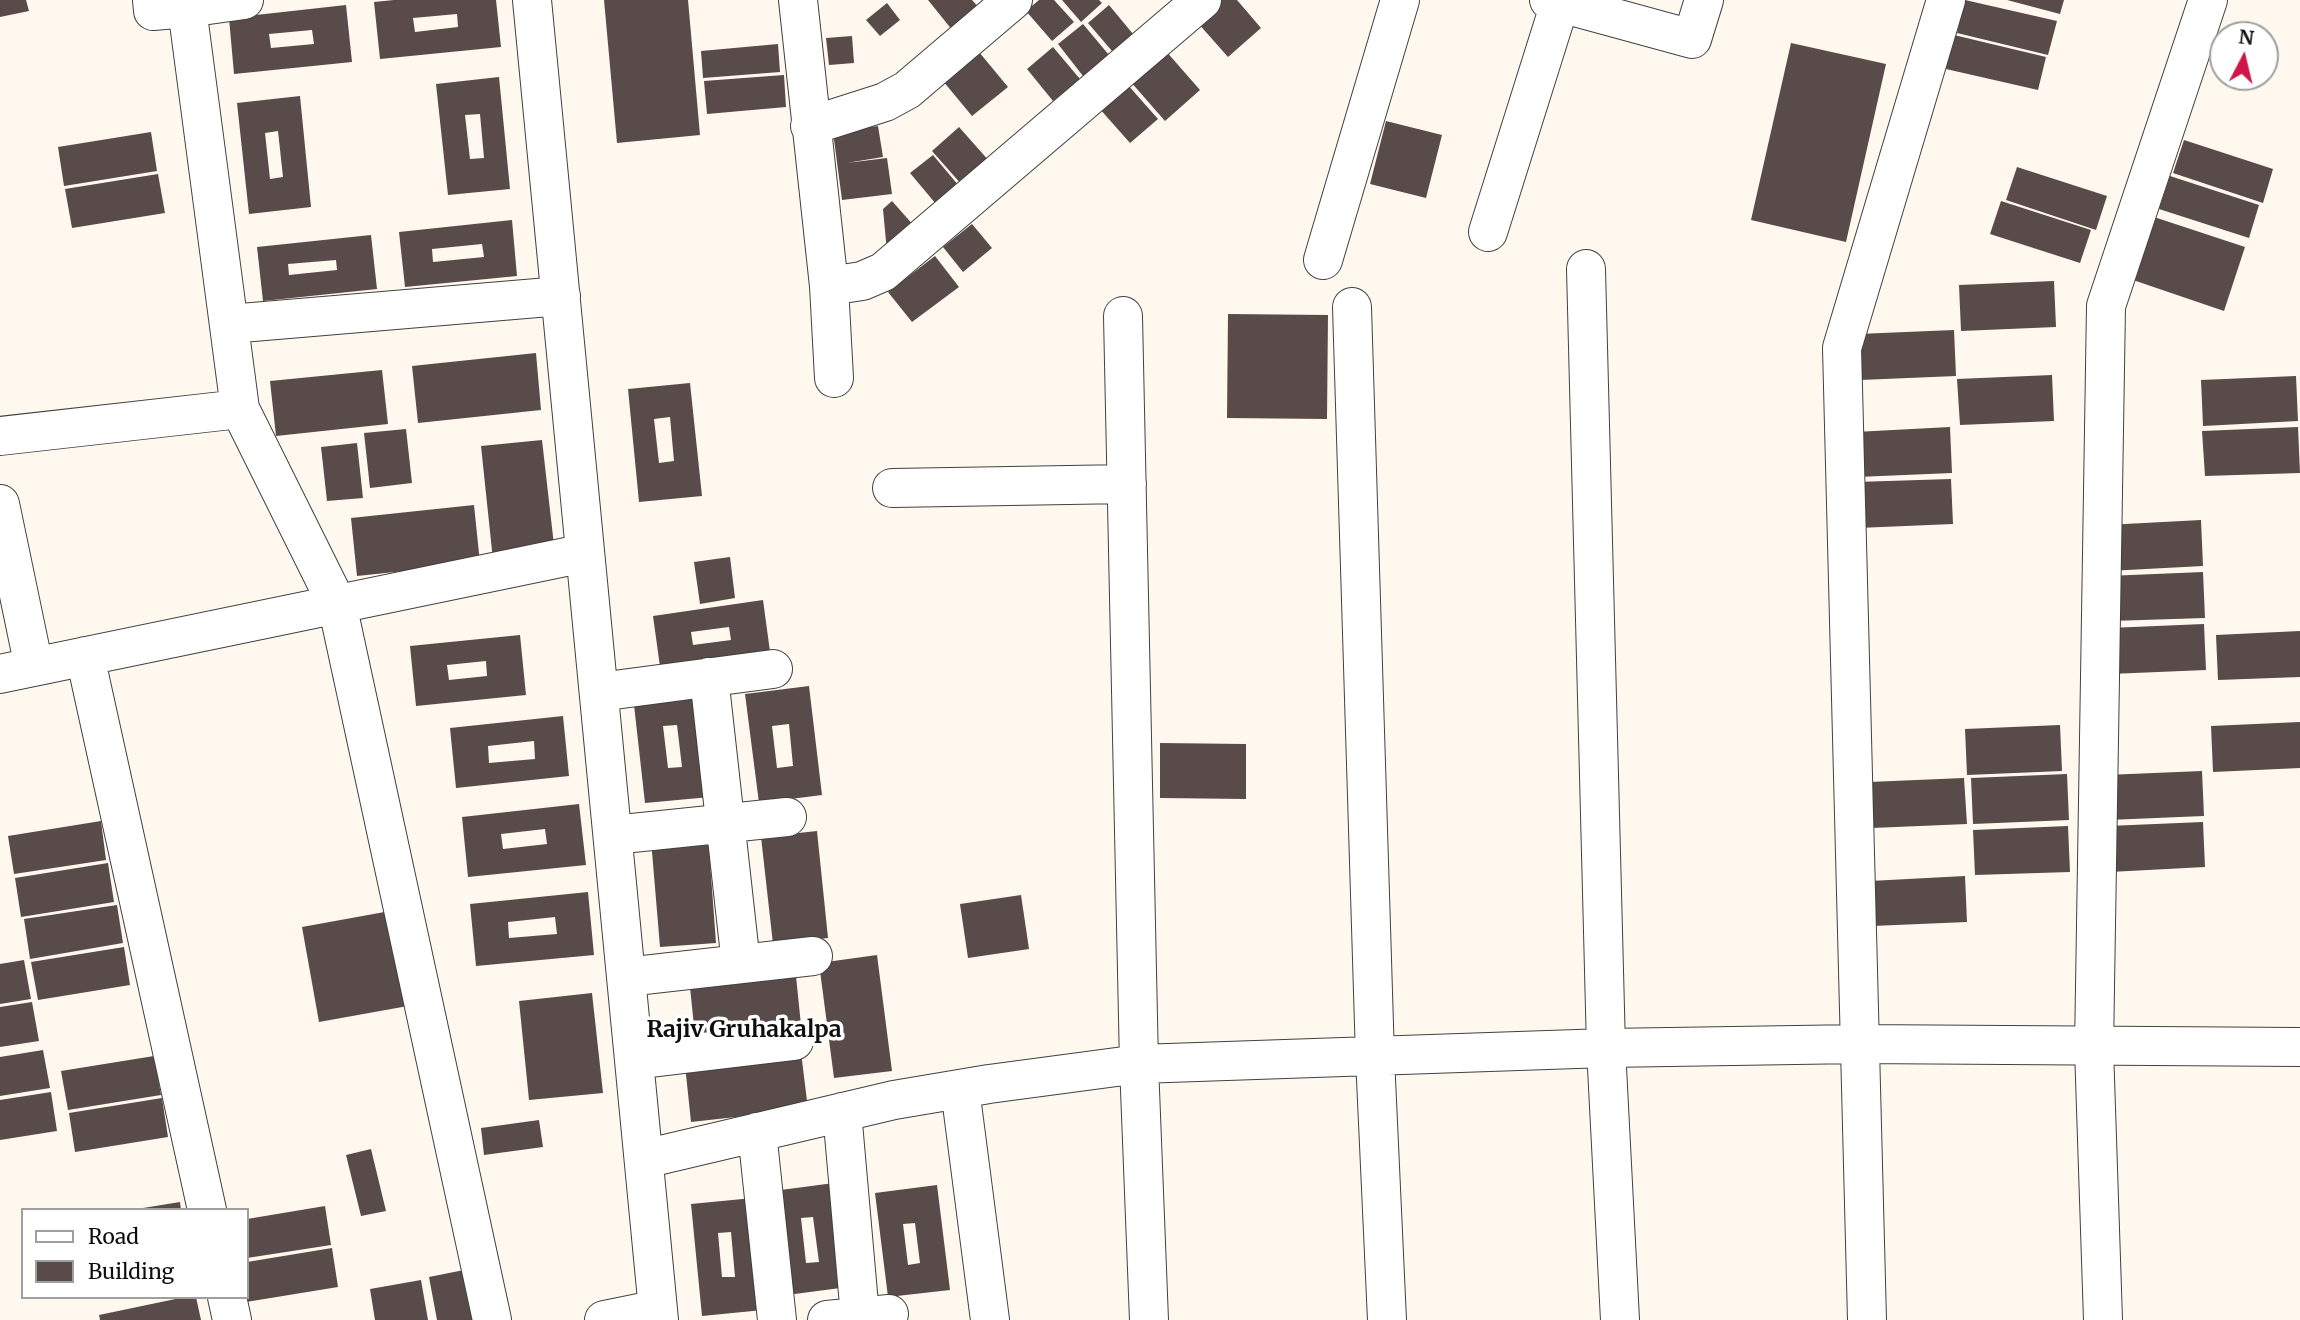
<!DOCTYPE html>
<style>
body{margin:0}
#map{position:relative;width:2300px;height:1320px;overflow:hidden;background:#fff8ee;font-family:Merriweather,serif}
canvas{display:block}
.legend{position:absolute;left:21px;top:1208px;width:228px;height:91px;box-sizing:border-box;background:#fff;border:2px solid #9f9f9f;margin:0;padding:9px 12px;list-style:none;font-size:21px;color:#0e0e0e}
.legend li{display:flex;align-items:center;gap:14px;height:35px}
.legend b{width:35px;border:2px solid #9f9f9f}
.north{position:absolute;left:2209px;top:21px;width:70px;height:70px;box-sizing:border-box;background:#fff;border:2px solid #9f9f9f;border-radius:50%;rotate:7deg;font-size:19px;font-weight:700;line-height:28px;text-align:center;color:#0e0e0e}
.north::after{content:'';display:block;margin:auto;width:24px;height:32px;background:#cd174b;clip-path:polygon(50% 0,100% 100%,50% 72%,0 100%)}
</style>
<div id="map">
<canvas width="2300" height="1320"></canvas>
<ul class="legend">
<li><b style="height:9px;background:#fff"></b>Road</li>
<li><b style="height:19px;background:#584b49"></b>Building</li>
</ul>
<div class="north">N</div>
</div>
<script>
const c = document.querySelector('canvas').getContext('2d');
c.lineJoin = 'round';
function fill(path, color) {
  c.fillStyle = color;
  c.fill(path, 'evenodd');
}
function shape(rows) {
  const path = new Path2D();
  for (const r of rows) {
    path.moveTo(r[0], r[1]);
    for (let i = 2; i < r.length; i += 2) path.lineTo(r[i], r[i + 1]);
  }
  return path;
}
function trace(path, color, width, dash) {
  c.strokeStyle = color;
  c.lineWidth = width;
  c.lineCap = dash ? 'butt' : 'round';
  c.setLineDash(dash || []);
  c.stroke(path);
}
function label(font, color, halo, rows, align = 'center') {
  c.font = font + ' Merriweather,serif';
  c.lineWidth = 7;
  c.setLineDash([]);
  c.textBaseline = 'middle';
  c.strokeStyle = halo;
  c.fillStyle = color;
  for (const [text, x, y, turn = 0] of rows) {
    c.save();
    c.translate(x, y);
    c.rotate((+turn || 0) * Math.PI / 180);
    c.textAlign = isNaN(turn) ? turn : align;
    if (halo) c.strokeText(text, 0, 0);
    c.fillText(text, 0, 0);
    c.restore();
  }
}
const building = shape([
 [0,0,26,0,29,11,0,17],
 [394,0,496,0,501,47,380,59,374,2],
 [457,14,458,27,415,32,413,18],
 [604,0,688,0,700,135,617,143],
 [928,0,972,0,980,9,953,31],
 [1039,0,1054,0,1074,22,1052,41,1026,11],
 [1062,0,1099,0,1102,3,1081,22],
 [1222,0,1237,0,1261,28,1228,57,1197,22],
 [1965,0,2057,21,2048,55,1957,33],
 [2007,0,2064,0,2060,14],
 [887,3,900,20,880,36,866,20],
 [346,5,352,62,234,74,229,18],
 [312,30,314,44,271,48,269,34],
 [1109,5,1133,34,1112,51,1088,23],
 [1083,24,1109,55,1083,76,1058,44],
 [1954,35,2046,57,2038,90,1946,69],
 [852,36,854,63,829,65,826,38],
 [1791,43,1886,64,1846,242,1751,220],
 [778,44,780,72,703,78,701,51],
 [1053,47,1080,79,1053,101,1027,69],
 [1165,50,1200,90,1165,121,1130,81],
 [979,52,1008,87,972,116,943,81],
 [784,75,786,107,707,114,704,81],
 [499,77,510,189,448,195,436,84],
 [480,114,484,158,470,159,465,115],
 [1127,84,1158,119,1130,143,1099,108],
 [300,96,311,207,249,214,237,103],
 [278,131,283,177,270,179,265,133],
 [1386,121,1442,135,1426,198,1370,184],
 [878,126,883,157,846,163,887,158,892,194,842,200,833,132],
 [959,127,990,162,962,185,932,151],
 [151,132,157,171,64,186,58,147],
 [2184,140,2273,169,2263,203,2173,173],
 [933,155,959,186,936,204,910,173],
 [2017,167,2107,196,2096,230,2006,200],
 [158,174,165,213,72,228,65,189],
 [2170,176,2259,205,2249,238,2159,209],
 [892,201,915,227,887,252,883,209],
 [2001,201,2091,230,2080,263,1990,234],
 [2154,217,2245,247,2224,311,2133,280],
 [512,220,517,276,405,287,399,232],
 [482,244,484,257,433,262,432,249],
 [972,224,992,248,963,272,943,247],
 [371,235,377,289,263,301,257,247],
 [336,260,337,270,289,275,288,264],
 [935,256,959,287,912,322,888,292],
 [2054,281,2056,327,1961,331,1959,285],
 [1228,314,1328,315,1327,419,1227,418],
 [1954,330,1956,376,1860,380,1858,334],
 [536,353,541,410,418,423,412,366],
 [382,370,388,424,276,436,270,381],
 [2052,375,2054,421,1960,425,1957,379],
 [2296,376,2298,421,2203,426,2201,380],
 [690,383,702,496,639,502,628,389],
 [670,417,674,461,659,463,654,419],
 [1950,427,1952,473,1857,477,1855,432],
 [2298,427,2300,473,2205,476,2202,431],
 [406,429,412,483,370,488,364,433],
 [542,440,555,554,493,560,481,446],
 [357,443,363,498,327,501,321,447],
 [1951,479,1953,524,1858,528,1856,482],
 [474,505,480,563,357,576,351,518],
 [2201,520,2203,566,2108,571,2106,525],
 [730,557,735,598,700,604,694,562],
 [2203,572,2205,618,2110,621,2107,576],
 [763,600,771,659,661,674,653,616],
 [729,627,731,640,693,645,691,632],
 [2204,624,2206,670,2110,674,2109,628],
 [2300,631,2300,677,2218,680,2216,635],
 [520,635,526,695,416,706,410,646],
 [486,661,487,676,449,680,447,665],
 [809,686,822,795,759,803,745,694],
 [789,724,793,766,777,768,772,726],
 [698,689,710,797,645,803,633,696],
 [677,725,682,767,668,768,663,726],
 [563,716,569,776,456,788,450,728],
 [534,741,535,759,489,763,488,746],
 [2300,722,2300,768,2213,772,2211,726],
 [2060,725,2062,771,1967,775,1965,729],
 [1160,743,1246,744,1246,799,1160,798],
 [2202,771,2204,816,2108,820,2106,775],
 [2067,774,2069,820,1973,824,1971,778],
 [1964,778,1967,824,1872,828,1869,782],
 [579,804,586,865,468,877,462,817],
 [545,829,547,844,503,849,501,834],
 [101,821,106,860,14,874,8,836],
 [2203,822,2205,867,2110,872,2108,826],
 [2068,826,2070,872,1975,875,1973,830],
 [817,831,828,938,773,944,761,837],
 [708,835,716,943,660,947,651,840],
 [108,863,114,902,21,917,15,878],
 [1965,876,1967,922,1872,926,1870,881],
 [588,892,594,955,476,966,470,904],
 [555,917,557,934,509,938,508,922],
 [1021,895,1029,949,968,958,960,904],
 [117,905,123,943,30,959,24,919],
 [401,909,419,1004,319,1022,302,927],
 [124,947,130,985,38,1000,31,962],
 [877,955,892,1071,834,1078,819,963],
 [24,960,31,999,0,1004,0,964],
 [796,976,802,1035,696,1046,690,987],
 [592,993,603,1093,529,1100,519,1001],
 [32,1002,39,1041,0,1047,0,1007],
 [43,1050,50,1088,0,1096,0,1057],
 [801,1052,808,1109,691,1122,685,1065],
 [154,1056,161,1095,68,1110,61,1071],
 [51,1092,57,1131,0,1140,0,1100],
 [162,1098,168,1137,75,1152,69,1113],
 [539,1120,543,1147,484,1155,481,1128],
 [371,1149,386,1211,361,1216,346,1155],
 [834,1183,848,1287,787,1295,773,1191],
 [813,1217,819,1262,806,1263,801,1218],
 [937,1185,950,1290,888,1297,875,1193],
 [915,1223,920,1263,908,1265,903,1224],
 [753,1198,763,1310,702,1316,691,1204],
 [731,1232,735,1277,722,1277,718,1233],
 [180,1202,181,1210,143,1210,143,1208],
 [325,1206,331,1245,247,1258,247,1219],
 [332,1248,338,1287,246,1302,247,1262],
 [474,1268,485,1320,437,1320,429,1277],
 [421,1280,428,1320,375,1320,370,1289],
 [185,1297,196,1297,201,1320,100,1320,99,1315]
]);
const street = shape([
 [152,0,153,11,187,8,240,409,337,604,492,1320],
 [532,0,659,1320],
 [798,0,829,286,834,378],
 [1549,0,1692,39,1704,0],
 [187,8,244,0],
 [810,126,885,102,907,90,1013,0],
 [1488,232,1560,3],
 [1323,260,1400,0],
 [1586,269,1606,1048,1620,1320],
 [829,286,862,281,883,272,1202,0],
 [1352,307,1375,1057,1387,1320],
 [1123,316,1139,1064,1149,1320],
 [229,324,561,296],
 [0,436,240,409],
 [892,488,1127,484],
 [0,504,34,667],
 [85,656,207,1210],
 [0,674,585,553],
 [709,677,741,964],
 [599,692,773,669],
 [613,835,787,817],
 [626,977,813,956],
 [634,1060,794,1041],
 [960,1089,990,1320],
 [842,1112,860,1316],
 [757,1132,777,1320],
 [644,1159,894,1100,989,1084,1139,1064,1606,1048,1859,1044,2300,1047],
 [227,1297,232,1320],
 [604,1320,658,1309],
 [827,1320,889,1314],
 [1867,1320,1842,348,1946,0],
 [2103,1320,2094,1048,2106,306,2208,0]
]);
const neighbourhoodNames = [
 ["Rajiv Gruhakalpa",744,1030]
];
fill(building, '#584b49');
trace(street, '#414141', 40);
trace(street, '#fff', 38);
label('bold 23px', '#0e0e0e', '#fff', neighbourhoodNames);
</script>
